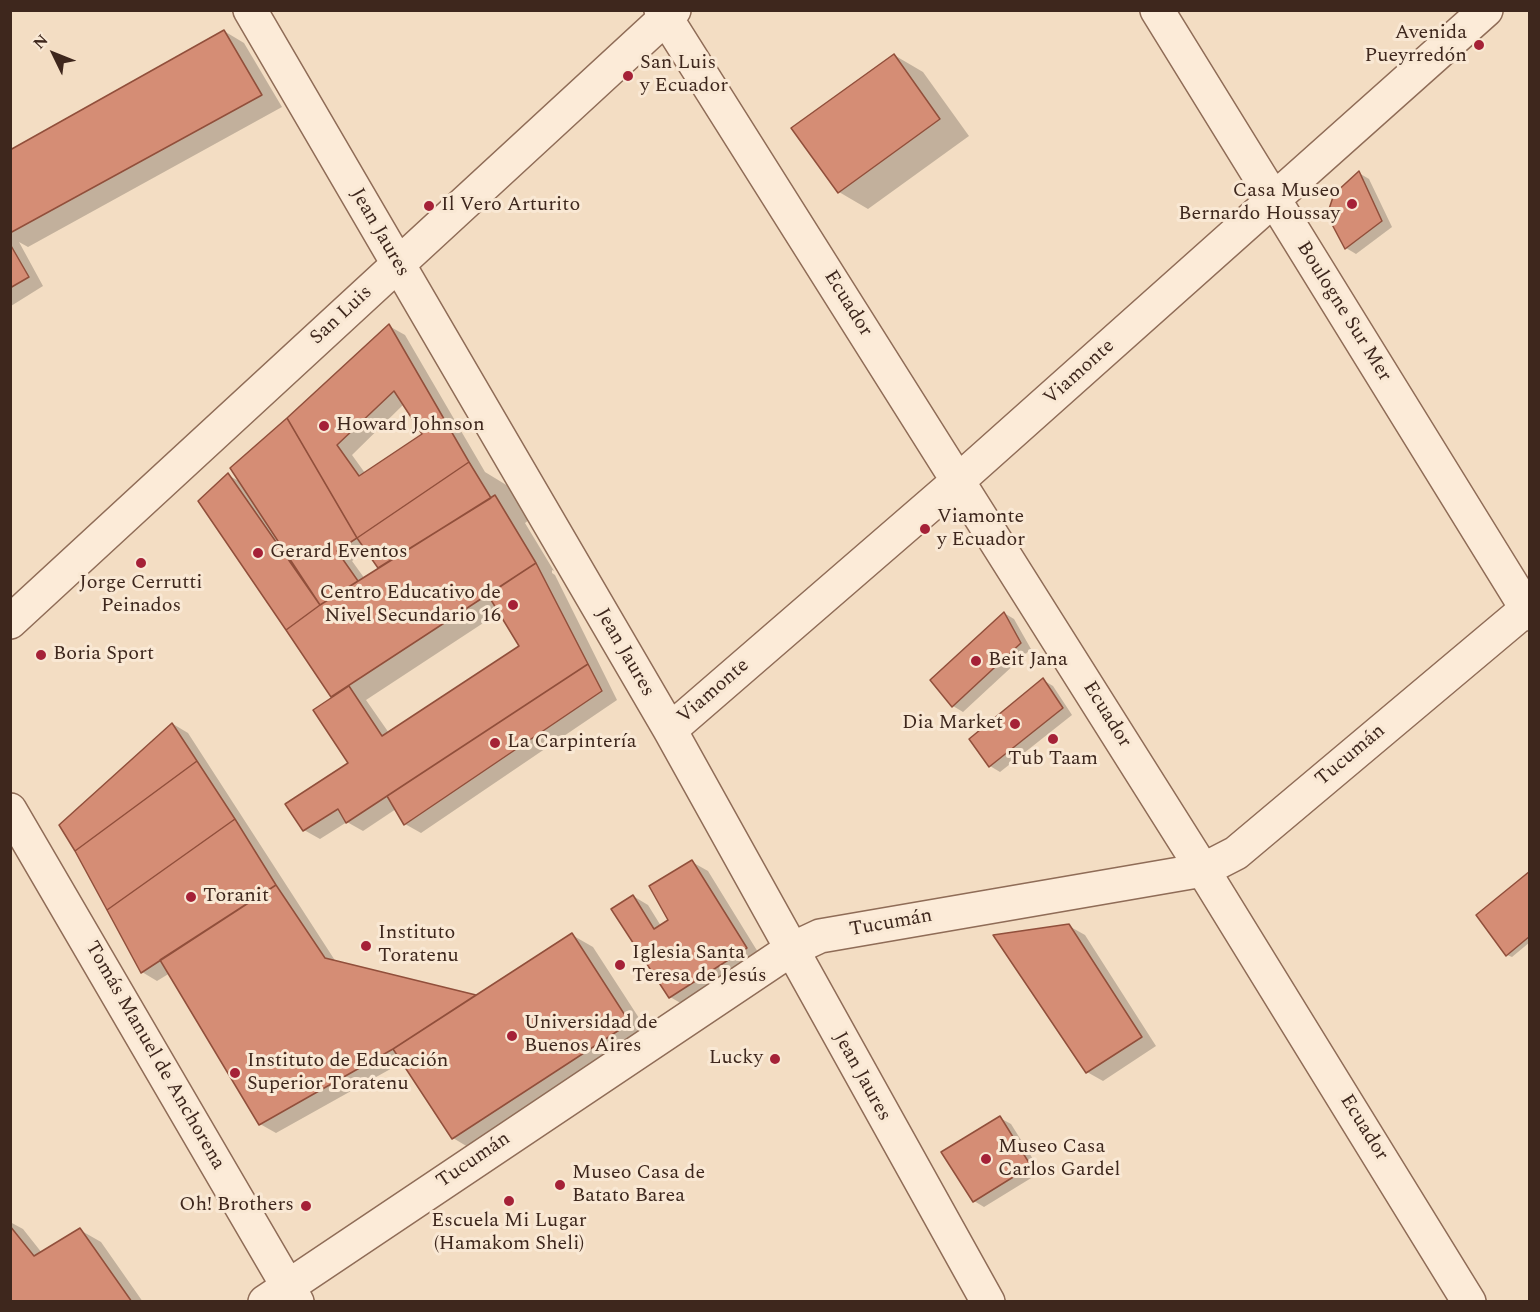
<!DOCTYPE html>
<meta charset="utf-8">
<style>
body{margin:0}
#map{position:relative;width:1540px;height:1312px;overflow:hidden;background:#f3ddc3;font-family:Spectral,serif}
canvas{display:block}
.frame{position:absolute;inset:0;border:12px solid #3e271d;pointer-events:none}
.north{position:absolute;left:24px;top:24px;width:60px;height:60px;-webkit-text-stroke:4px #f9e8d4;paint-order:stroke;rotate:313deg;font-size:16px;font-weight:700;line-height:24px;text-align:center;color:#3e271d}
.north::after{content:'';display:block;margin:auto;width:21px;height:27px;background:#3e271d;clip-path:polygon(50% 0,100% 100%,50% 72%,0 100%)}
</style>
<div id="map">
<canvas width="1540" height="1312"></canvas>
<div class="frame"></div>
<div class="north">N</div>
</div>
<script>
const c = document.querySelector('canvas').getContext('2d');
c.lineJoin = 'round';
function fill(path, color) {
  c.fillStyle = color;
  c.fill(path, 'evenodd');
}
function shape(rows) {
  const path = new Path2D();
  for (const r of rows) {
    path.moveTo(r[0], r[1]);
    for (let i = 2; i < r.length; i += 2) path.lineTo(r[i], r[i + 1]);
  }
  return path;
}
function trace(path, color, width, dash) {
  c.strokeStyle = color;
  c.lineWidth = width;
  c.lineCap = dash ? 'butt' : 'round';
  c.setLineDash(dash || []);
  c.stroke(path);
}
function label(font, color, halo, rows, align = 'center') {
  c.font = font + ' Spectral,serif';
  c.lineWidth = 6;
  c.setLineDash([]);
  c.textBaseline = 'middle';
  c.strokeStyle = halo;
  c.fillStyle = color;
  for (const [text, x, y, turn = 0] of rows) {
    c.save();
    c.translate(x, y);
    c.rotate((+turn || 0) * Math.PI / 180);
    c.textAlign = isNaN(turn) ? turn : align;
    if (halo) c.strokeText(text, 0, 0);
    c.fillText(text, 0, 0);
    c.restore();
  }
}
const shadow = shape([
 [224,31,244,43,282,107,28,247,19,242,43,286,11,306,10,152],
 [894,55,923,72,969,136,868,209,839,192],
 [1359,173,1369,179,1392,227,1356,254,1346,248,1329,215],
 [389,326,405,335,485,472,508,486,529,520,525,523,554,571,552,570,552,573,555,575,617,700,421,833,405,824,396,809,363,831,347,822,320,839,304,830,350,763,335,698,228,475,242,483],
 [404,404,424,434,365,473,352,455],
 [367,550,381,568,365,579,352,561],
 [500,612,521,647,389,733,366,700],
 [1004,613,1014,619,1031,649,963,712,953,706],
 [1043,680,1053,686,1072,715,1000,772,990,766],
 [173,724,188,733,336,962,476,997,572,935,593,947,650,1035,473,1150,453,1138,403,1062,276,1133,260,1124,170,973,157,981,142,972],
 [692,862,708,871,761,957,686,1006,670,997,633,896,648,905,661,926,670,920],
 [1530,873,1530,942,1512,957,1507,955],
 [1069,926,1085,935,1156,1046,1103,1081,1087,1072],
 [1000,1118,1011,1124,1041,1172,984,1207,974,1201],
 [10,1222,23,1229,42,1253,80,1230,101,1242,143,1302,10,1302]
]);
const building = shape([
 [224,30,262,95,10,233,10,150,224,30],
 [894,54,940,119,838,193,791,128,894,54],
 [1359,171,1382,221,1345,249,1327,215,1334,194,1359,171],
 [10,244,29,277,10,288,10,244],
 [389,324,469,462,357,538,287,418,389,324],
 [394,391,422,434,359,476,337,445,394,391],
 [287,418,357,538,337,551,358,581,320,605,230,468,287,418],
 [469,462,491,498,378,568,357,538,469,462],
 [228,473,320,605,286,630,198,501,228,473],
 [495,495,536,563,331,697,286,630,320,605,495,495],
 [536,563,588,664,346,823,338,809,303,831,285,804,348,763,313,710,349,686,382,736,519,646,488,595,536,563],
 [1004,612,1021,643,952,707,930,680,1004,612],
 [588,664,602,691,404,825,387,796,588,664],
 [1043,678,1063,708,989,767,969,739,1043,678],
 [172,723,197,761,75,851,59,825,172,723],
 [197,761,235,819,107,910,75,851,197,761],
 [235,819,276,885,141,973,107,910,235,819],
 [692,860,747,948,669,998,611,909,633,895,654,929,668,920,649,886,692,860],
 [1530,871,1530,936,1506,956,1476,915,1530,871],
 [276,885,325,958,476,995,393,1049,259,1125,160,960,276,885],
 [1069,924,1142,1037,1086,1073,993,935,1069,924],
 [572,933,630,1023,452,1139,393,1049,572,933],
 [1000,1116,1031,1166,973,1202,941,1152,1000,1116],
 [10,1226,34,1256,80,1228,132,1302,10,1302,10,1226]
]);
const street = shape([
 [250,10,670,730,988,1302],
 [661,10,1203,870,1469,1302],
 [1157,10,1530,614],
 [10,622,674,10],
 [670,730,959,480,1486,10],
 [10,810,297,1302],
 [265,1302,790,950,820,936,1203,870,1236,853,1530,606]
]);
const markers = [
 [1479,45,6,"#a52137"],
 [628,76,6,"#a52137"],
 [1352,204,6,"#a52137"],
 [429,206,6,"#a52137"],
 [324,426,6,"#a52137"],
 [925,529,6,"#a52137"],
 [258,553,6,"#a52137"],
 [141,563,6,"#a52137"],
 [513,605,6,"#a52137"],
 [41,655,6,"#a52137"],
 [976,661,6,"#a52137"],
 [1015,724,6,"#a52137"],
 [1053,739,6,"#a52137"],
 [495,743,6,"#a52137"],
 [191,897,6,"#a52137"],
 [366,946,6,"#a52137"],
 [620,965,6,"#a52137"],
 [512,1036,6,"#a52137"],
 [775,1059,6,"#a52137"],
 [235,1073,6,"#a52137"],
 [986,1159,6,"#a52137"],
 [560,1185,6,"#a52137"],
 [509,1201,6,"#a52137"],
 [306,1206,6,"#a52137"]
];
const poiNames = [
 ["Avenida",1467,34,"right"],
 ["Pueyrredón",1467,57,"right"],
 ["San Luis",640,64],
 ["y Ecuador",640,87],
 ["Casa Museo",1340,192,"right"],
 ["Bernardo Houssay",1340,215,"right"],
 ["Il Vero Arturito",441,206],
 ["Howard Johnson",336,426],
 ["Viamonte",937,518],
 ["y Ecuador",937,541],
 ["Gerard Eventos",270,553],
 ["Jorge Cerrutti",141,584,"center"],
 ["Peinados",141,607,"center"],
 ["Centro Educativo de",501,594,"right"],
 ["Nivel Secundario 16",501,617,"right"],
 ["Boria Sport",53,655],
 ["Beit Jana",988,661],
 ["Dia Market",1003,724,"right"],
 ["La Carpintería",507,743],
 ["Tub Taam",1053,760,"center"],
 ["Toranit",203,897],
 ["Instituto",378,934],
 ["Toratenu",378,957],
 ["Iglesia Santa",632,954],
 ["Teresa de Jesús",632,977],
 ["Universidad de",524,1024],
 ["Buenos Aires",524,1047],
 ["Lucky",763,1059,"right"],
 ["Instituto de Educación",247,1062],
 ["Superior Toratenu",247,1085],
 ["Museo Casa",998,1148],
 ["Carlos Gardel",998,1171],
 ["Museo Casa de",572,1174],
 ["Batato Barea",572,1197],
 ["Oh! Brothers",294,1206,"right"],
 ["Escuela Mi Lugar",509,1222,"center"],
 ["(Hamakom Sheli)",509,1245,"center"]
];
const streetNames = [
 ["Jean Jaures",379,233,60],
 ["Ecuador",847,304,58],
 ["Boulogne Sur Mer",1343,312,58],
 ["San Luis",342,316,-43],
 ["Viamonte",1080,373,-42],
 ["Jean Jaures",624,653,60],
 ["Viamonte",714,692,-41],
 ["Ecuador",1106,715,58],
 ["Tucumán",1351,756,-40],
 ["Tucumán",891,924,-10],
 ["Tomás Manuel de Anchorena",154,1056,60],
 ["Jean Jaures",861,1077,61],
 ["Ecuador",1363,1128,58],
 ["Tucumán",474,1161,-34]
];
fill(shadow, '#0003');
fill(building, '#d58d75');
trace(building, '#914f3b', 1.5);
trace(street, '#8f6c57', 36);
trace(street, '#fcebd8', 33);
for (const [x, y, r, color] of markers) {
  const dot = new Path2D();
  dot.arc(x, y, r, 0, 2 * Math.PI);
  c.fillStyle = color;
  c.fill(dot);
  trace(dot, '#f9e8d4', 2);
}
label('20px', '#3e271d', '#f9e8d4', poiNames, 'left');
label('20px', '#3e271d', '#f9e8d4', streetNames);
</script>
